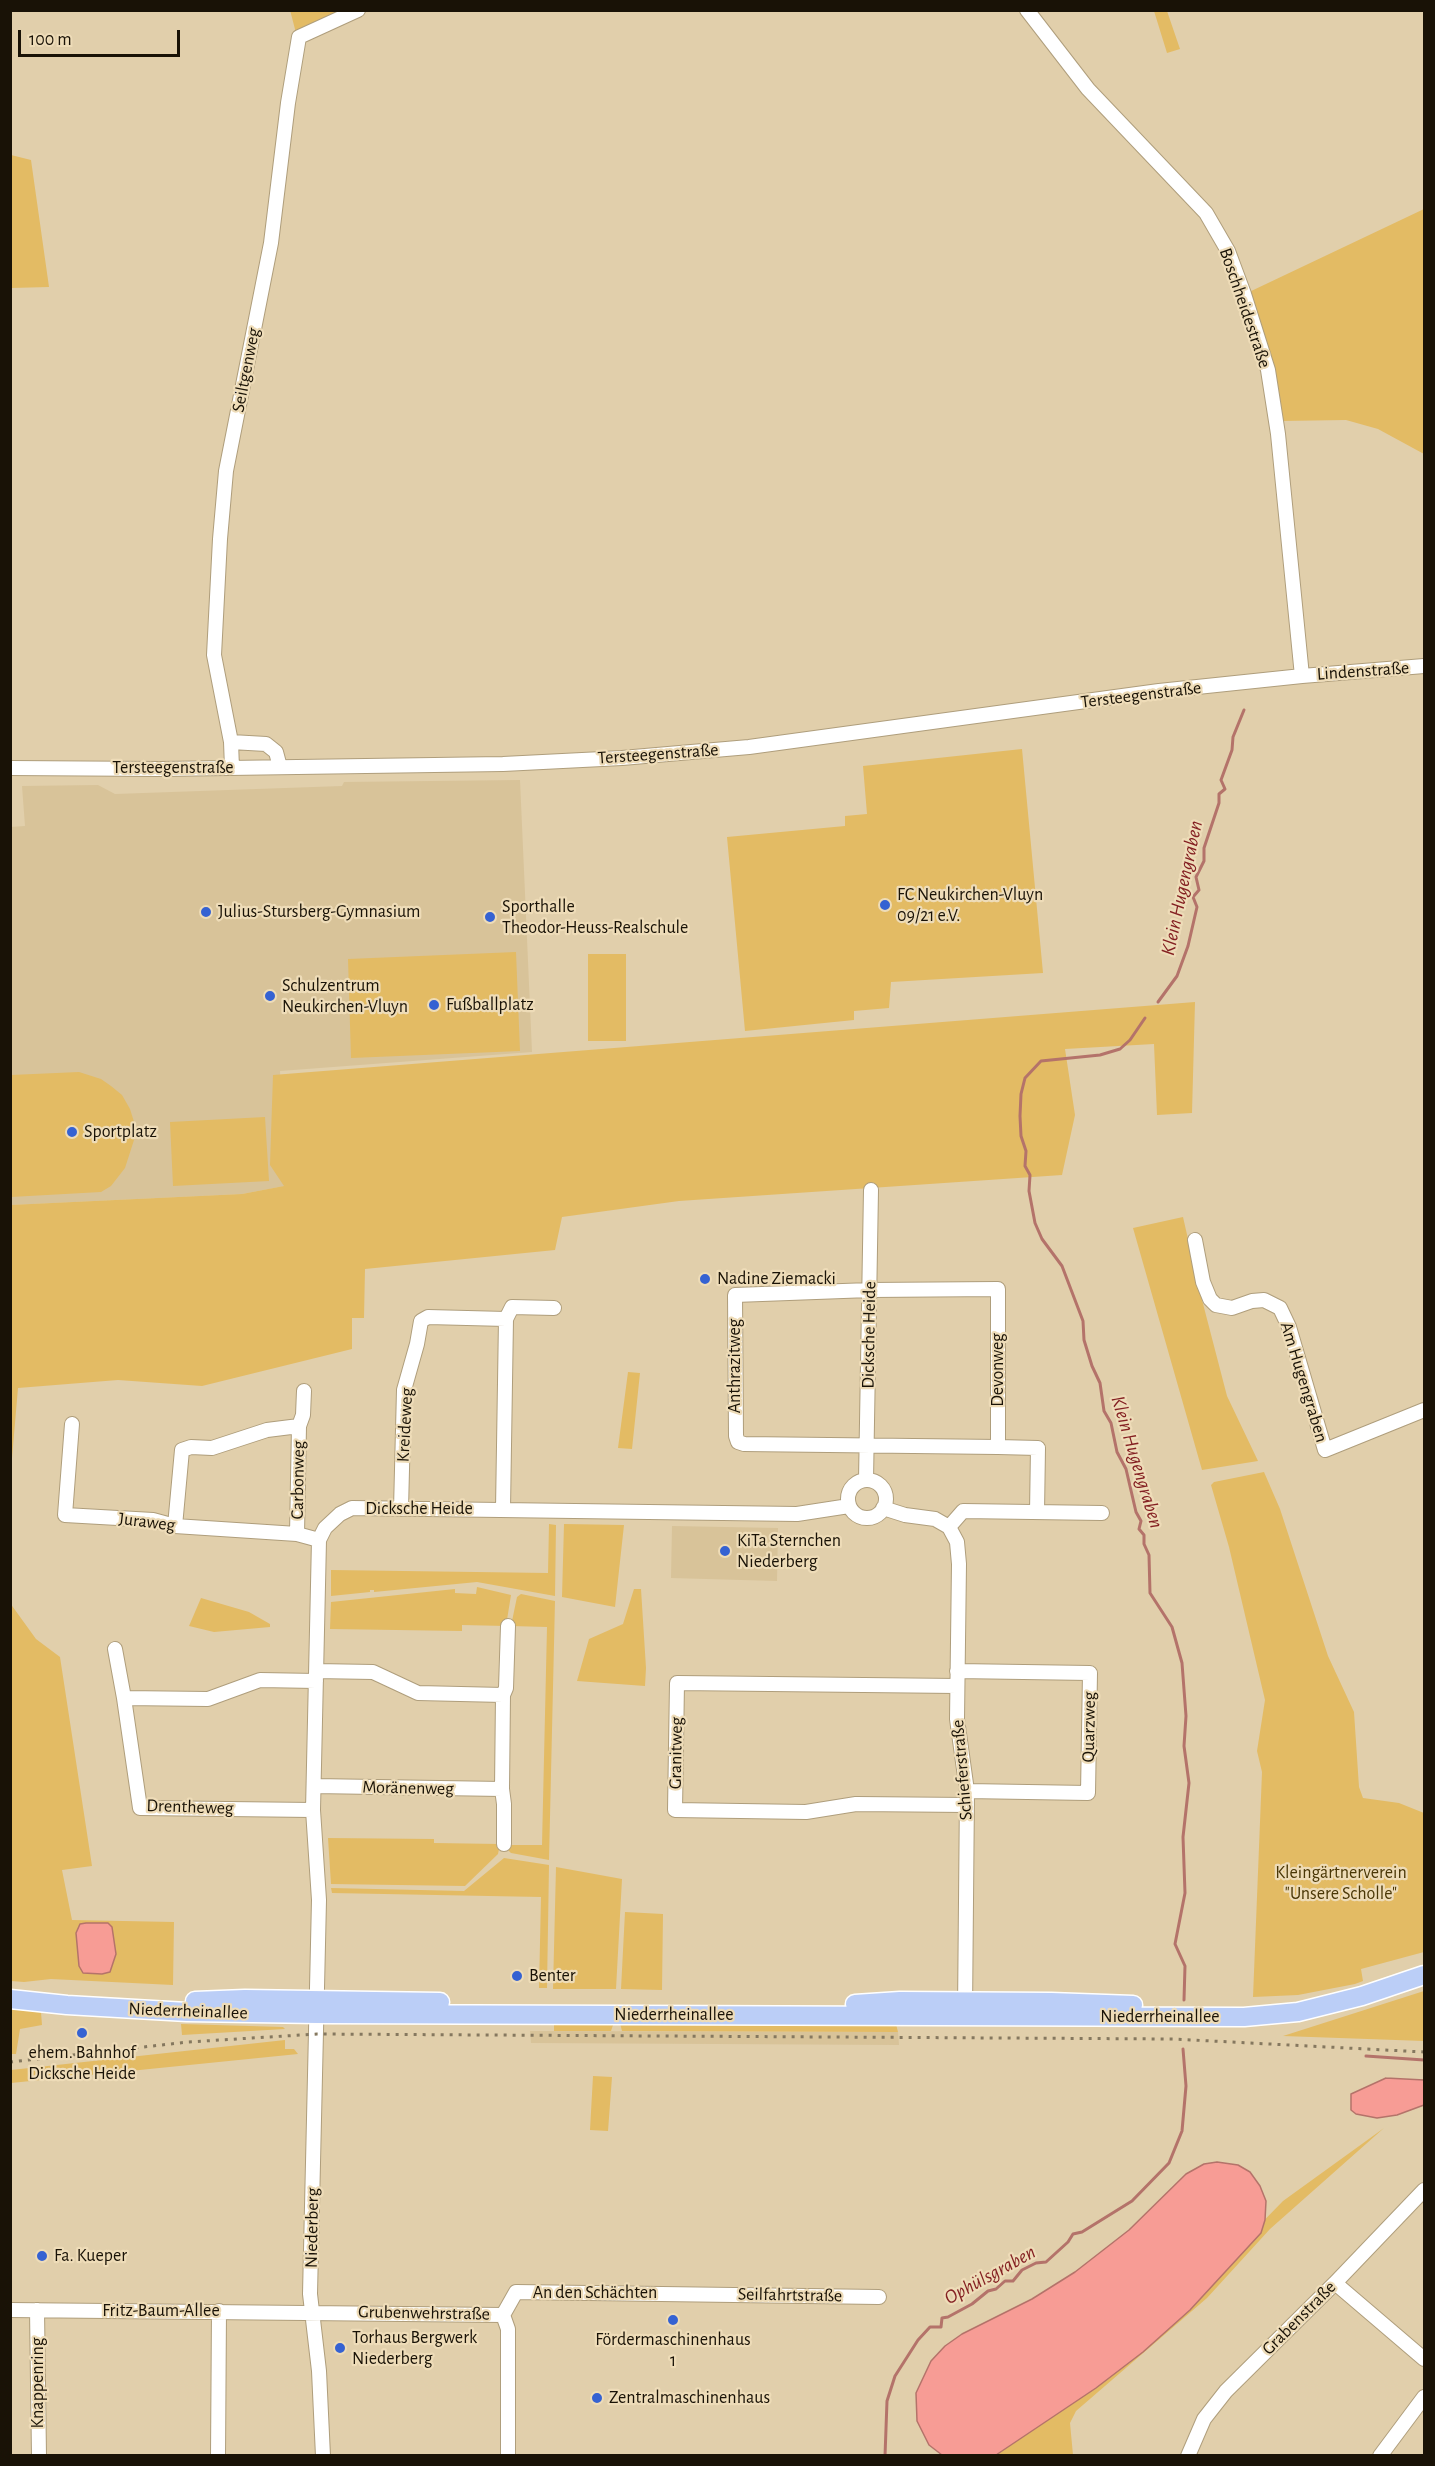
<!DOCTYPE html>
<meta charset="utf-8">
<style>
body{margin:0}
#map{position:relative;width:1435px;height:2466px;overflow:hidden;background:#e1cfab;font-family:"Alegreya Sans",sans-serif}
canvas{display:block}
.frame{position:absolute;inset:0;border:12px solid #191206;pointer-events:none}
.scale{position:absolute;left:18px;top:30px;width:162px;height:27px;box-sizing:border-box;border:3px solid #191206;border-top:0;padding-left:8px;font-size:18px;line-height:21px;white-space:nowrap;color:#191206;-webkit-text-stroke:4px #eedcb8;paint-order:stroke}
</style>
<div id="map">
<canvas width="1435" height="2466"></canvas>
<div class="frame"></div>
<div class="scale">100 m</div>
</div>
<script>
const c = document.querySelector('canvas').getContext('2d');
c.lineJoin = 'round';
function fill(path, color) {
  c.fillStyle = color;
  c.fill(path, 'evenodd');
}
function shape(rows) {
  const path = new Path2D();
  for (const r of rows) {
    if (r.length === 3) {
      path.moveTo(r[0] + r[2], r[1]);
      path.arc(r[0], r[1], r[2], 0, 2 * Math.PI);
      continue;
    }
    path.moveTo(r[0], r[1]);
    for (let i = 2; i < r.length; i += 2) path.lineTo(r[i], r[i + 1]);
  }
  return path;
}
function trace(path, color, width, dash) {
  c.strokeStyle = color;
  c.lineWidth = width;
  c.lineCap = dash ? 'butt' : 'round';
  c.setLineDash(dash || []);
  c.stroke(path);
}
function label(font, color, halo, rows, align = 'center') {
  c.font = font + ' "Alegreya Sans",sans-serif';
  c.lineWidth = 4.5;
  c.setLineDash([]);
  c.textBaseline = 'middle';
  c.strokeStyle = halo;
  c.fillStyle = color;
  for (const [text, x, y, turn = 0] of rows) {
    c.save();
    c.translate(x, y);
    c.rotate((+turn || 0) * Math.PI / 180);
    c.textAlign = isNaN(turn) ? turn : align;
    if (halo) c.strokeText(text, 0, 0);
    c.fillText(text, 0, 0);
    c.restore();
  }
}
const built = shape([
 [520,780,532,1052,280,1071,285,1186,242,1194,11,1205,10,827,25,826,22,786,98,785,115,794,342,786,344,782],
 [672,1526,778,1528,777,1581,671,1578],
 [530,2031,898,2032,899,2045,531,2043]
]);
const green = shape([
 [290,10,344,11,296,33],
 [1154,11,1167,11,1180,49,1167,53],
 [11,155,31,160,49,287,11,288],
 [1424,209,1424,454,1378,429,1346,420,1281,421,1247,293],
 [1022,749,1043,973,891,982,889,1008,854,1011,854,1020,745,1031,727,837,845,826,845,816,867,814,863,766],
 [516,952,520,1051,351,1058,348,959],
 [588,954,626,954,626,1041,588,1041],
 [1195,1002,1192,1113,1157,1115,1154,1044,1065,1049,1075,1115,1062,1175,679,1201,562,1217,555,1250,365,1269,364,1318,352,1318,352,1349,202,1386,118,1380,18,1388,12,1458,10,1457,10,1205,242,1194,284,1186,270,1165,273,1075],
 [79,1072,101,1079,111,1086,122,1095,130,1109,135,1125,134,1140,125,1168,111,1186,101,1192,11,1197,11,1075],
 [265,1117,269,1181,173,1186,170,1122],
 [1183,1217,1201,1296,1227,1396,1258,1461,1202,1470,1133,1228],
 [628,1372,640,1373,632,1449,618,1448],
 [1264,1472,1280,1509,1328,1656,1354,1712,1359,1787,1363,1798,1399,1803,1424,1813,1424,1952,1361,1969,1363,1981,1355,1984,1298,1995,1253,1997,1262,1772,1257,1751,1265,1700,1229,1547,1211,1485,1214,1482],
 [549,1524,556,1525,555,1596,477,1582,374,1592,374,1590,370,1590,370,1592,331,1596,331,1570,548,1573],
 [564,1524,624,1525,615,1607,562,1597],
 [477,1587,511,1595,506,1626,462,1625,462,1631,330,1629,331,1602,455,1589,455,1593,476,1594],
 [634,1589,641,1589,646,1668,645,1686,577,1681,589,1639,623,1624],
 [521,1594,555,1601,549,1860,511,1853,508,1850,508,1845,542,1845,547,1627,511,1626,517,1597],
 [201,1598,249,1612,270,1624,270,1627,214,1632,189,1626],
 [10,1603,36,1639,60,1657,92,1866,62,1870,72,1920,174,1922,173,1985,51,1979,24,1982,11,1981],
 [328,1838,434,1839,434,1843,500,1844,498,1854,465,1886,331,1884],
 [504,1858,549,1865,547,1988,539,1988,541,1897,332,1893,331,1888,464,1891],
 [556,1867,622,1879,616,1989,553,1989],
 [625,1912,663,1914,662,1990,621,1989],
 [1424,1991,1424,2041,1283,2036],
 [11,2009,41,2012,42,2025,20,2029,16,2054,11,2054],
 [554,2017,614,2022,611,2031,554,2031],
 [895,2020,898,2032,622,2031,620,2023],
 [181,2024,283,2027,285,2029,182,2035],
 [285,2040,285,2049,294,2049,298,2054,11,2083,11,2070],
 [593,2076,612,2077,608,2131,590,2130],
 [1384,2128,1270,2229,1207,2298,1076,2411,1070,2423,1073,2455,993,2456,1194,2292,1283,2201]
]);
const water = shape([
 [86,1923,108,1923,112,1927,116,1954,110,1972,102,1974,83,1973,79,1966,76,1933,80,1924,86,1923],
 [1386,2078,1424,2080,1424,2105,1397,2115,1377,2118,1356,2114,1351,2110,1351,2094,1386,2078],
 [1217,2162,1238,2165,1250,2172,1260,2186,1266,2201,1265,2220,1261,2233,1190,2310,1143,2352,1096,2388,996,2455,942,2455,929,2445,917,2421,916,2393,931,2361,945,2346,962,2334,1032,2299,1075,2272,1129,2230,1186,2174,1204,2164,1217,2162]
]);
const stream = shape([
 [1158,1002,1177,976,1188,946,1197,907,1193,897,1199,890,1196,877,1204,861,1204,848,1219,803,1219,794,1225,789,1221,780,1232,750,1233,737,1244,710],
 [1145,1018,1130,1040,1120,1049,1100,1055,1041,1061,1025,1078,1021,1094,1020,1116,1021,1136,1026,1151,1025,1166,1030,1175,1029,1191,1035,1223,1042,1239,1062,1266,1083,1321,1084,1340,1092,1366,1100,1383,1104,1411,1111,1423,1117,1452,1126,1469,1136,1512,1141,1521,1139,1529,1144,1535,1144,1544,1149,1555,1150,1593,1172,1627,1182,1663,1186,1716,1184,1746,1189,1783,1183,1837,1185,1893,1175,1944,1185,1966,1184,2000],
 [1366,2056,1424,2060],
 [885,2456,887,2401,895,2376,918,2340,930,2327,941,2327,942,2318,948,2317,972,2304,988,2291,996,2289,1005,2281,1013,2281,1022,2270,1036,2263,1046,2262,1068,2242,1073,2234,1082,2232,1132,2201,1169,2163,1182,2131,1186,2086,1183,2049]
]);
const minor = shape([
 [1027,10,1088,89,1206,213,1228,251,1244,294,1268,370,1278,434,1302,676],
 [231,742,266,744,276,752,280,767],
 [10,768,160,769,503,764,622,758,749,747,1159,691,1302,676,1424,666],
 [232,768,231,742,214,655,220,539,226,471,271,243,288,103,299,37,358,10],
 [1195,1240,1203,1282,1210,1299,1216,1305,1232,1308,1252,1301,1264,1300,1280,1308,1289,1327,1325,1450,1424,1410],
 [998,1289,998,1447,744,1444,738,1442,736,1436,735,1295,870,1290,998,1289],
 [72,1424,65,1515,153,1520,175,1526,297,1534,319,1540],
 [998,1447,1038,1448,1037,1512],
 [866,1480,871,1190],
 [867,1499,19],
 [883,1508,905,1515,935,1519,949,1527,957,1542,959,1564,957,1719,967,1791,965,2011],
 [401,1509,404,1390,417,1344,421,1321,428,1317,506,1319],
 [503,1509,506,1319,512,1307,554,1308],
 [175,1526,182,1450,191,1447,212,1448,267,1430,299,1426],
 [949,1527,963,1511,1102,1513],
 [297,1534,299,1426,303,1415,304,1391],
 [115,1649,124,1698],
 [316,1671,373,1672,418,1693,503,1695],
 [957,1671,1090,1673,1088,1793,967,1791],
 [957,1686,677,1683,675,1810,806,1812,856,1804,967,1805],
 [314,1786,502,1789,503,1695,506,1688,508,1626],
 [502,1789,504,1804,504,1844],
 [313,1810,140,1808,124,1698,208,1699,260,1680,316,1681],
 [1335,2283,1424,2359],
 [10,2310,503,2315,508,2329,508,2456],
 [37,2310,39,2456],
 [503,2315,516,2292,879,2297],
 [218,2456,219,2311],
 [323,2456,319,2371,310,2294,319,1900,313,1810,319,1540,325,1528,340,1514,352,1508,797,1514,849,1506],
 [1188,2456,1204,2419,1226,2391,1335,2283,1424,2190],
 [1380,2456,1424,2397]
]);
const major = shape([
 [10,1999,67,2005,187,2012,317,2014,1244,2017,1298,2012,1362,1996,1424,1975],
 [195,2001,245,1999,440,2002],
 [855,2004,900,2001,1051,2002,1133,2005]
]);
const rail = shape([
 [10,2062,188,2042,317,2034,1173,2039,1424,2052]
]);
const markers = [
 [885,905,6,"#3562d2"],
 [206,912,6,"#3562d2"],
 [490,917,6,"#3562d2"],
 [270,996,6,"#3562d2"],
 [434,1005,6,"#3562d2"],
 [72,1132,6,"#3562d2"],
 [705,1279,6,"#3562d2"],
 [725,1551,6,"#3562d2"],
 [517,1976,6,"#3562d2"],
 [82,2033,6,"#3562d2"],
 [42,2256,6,"#3562d2"],
 [673,2320,6,"#3562d2"],
 [340,2348,6,"#3562d2"],
 [597,2398,6,"#3562d2"]
];
const streetNames = [
 ["Boschheidestraße",1245,308,71],
 ["Seiltgenweg",246,370,-79],
 ["Lindenstraße",1363,671,-4],
 ["Tersteegenstraße",1141,695,-7],
 ["Tersteegenstraße",658,754,-4],
 ["Tersteegenstraße",173,768],
 ["Dicksche Heide",869,1335,-89],
 ["Anthrazitweg",735,1366,-90],
 ["Devonweg",998,1370,-90],
 ["Am Hugengraben",1304,1382,73],
 ["Kreideweg",405,1425,-87],
 ["Carbonweg",298,1480,-89],
 ["Dicksche Heide",419,1509],
 ["Juraweg",147,1522,7],
 ["Quarzweg",1089,1727,-89],
 ["Granitweg",676,1753,-89],
 ["Schieferstraße",962,1770,-95],
 ["Moränenweg",408,1788,1],
 ["Drentheweg",190,1807,2],
 ["Niederrheinallee",188,2011,2],
 ["Niederrheinallee",674,2015],
 ["Niederrheinallee",1160,2017],
 ["Niederberg",312,2228,-89],
 ["An den Schächten",595,2293],
 ["Seilfahrtstraße",790,2295,1],
 ["Fritz-Baum-Allee",161,2311],
 ["Grubenwehrstraße",424,2313,1],
 ["Grabenstraße",1299,2318,-45],
 ["Knappenring",38,2383,-90]
];
const poiNames = [
 ["FC Neukirchen-Vluyn",897,895],
 ["09/21 e.V.",897,916],
 ["Sporthalle",502,907],
 ["Theodor-Heuss-Realschule",502,928],
 ["Julius-Stursberg-Gymnasium",218,912],
 ["Schulzentrum",282,986],
 ["Neukirchen-Vluyn",282,1007],
 ["Fußballplatz",446,1005],
 ["Sportplatz",84,1132],
 ["Nadine Ziemacki",717,1279],
 ["KiTa Sternchen",737,1541],
 ["Niederberg",737,1562],
 ["Benter",529,1976],
 ["ehem. Bahnhof",82,2053,"center"],
 ["Dicksche Heide",82,2074,"center"],
 ["Fa. Kueper",54,2256],
 ["Torhaus Bergwerk",352,2338],
 ["Niederberg",352,2359],
 ["Fördermaschinenhaus",673,2340,"center"],
 ["1",673,2361,"center"],
 ["Zentralmaschinenhaus",609,2398]
];
const parkNames = [
 ["Kleingärtnerverein",1341,1873],
 ["\"Unsere Scholle\"",1341,1894]
];
const waterNames = [
 ["Klein Hugengraben",1182,888,-78],
 ["Klein Hugengraben",1137,1462,73],
 ["Ophülsgraben",990,2275,-29]
];
fill(built, '#d8c399');
fill(green, '#e3bb64');
fill(water, '#f79c95');
trace(water, '#b4736a', 1.5);
trace(stream, '#b4736a', 3);
trace(minor, '#af9e7c', 16);
trace(major, '#fff', 21);
trace(minor, '#fff', 14);
trace(major, '#bbcef7', 18);
trace(rail, '#85785f', 3, [3, 6]);
for (const [x, y, r, color] of markers) {
  const dot = new Path2D();
  dot.arc(x, y, r, 0, 2 * Math.PI);
  c.fillStyle = color;
  c.fill(dot);
  trace(dot, '#eedcb8', 2);
}
label('18px', '#191206', '#eedcb8', streetNames);
label('18px', '#191206', '#eedcb8', poiNames, 'left');
label('18px', '#4a3706', '#eedcb8', parkNames);
label('italic 20px', '#842022', '#eedcb8', waterNames);
</script>
